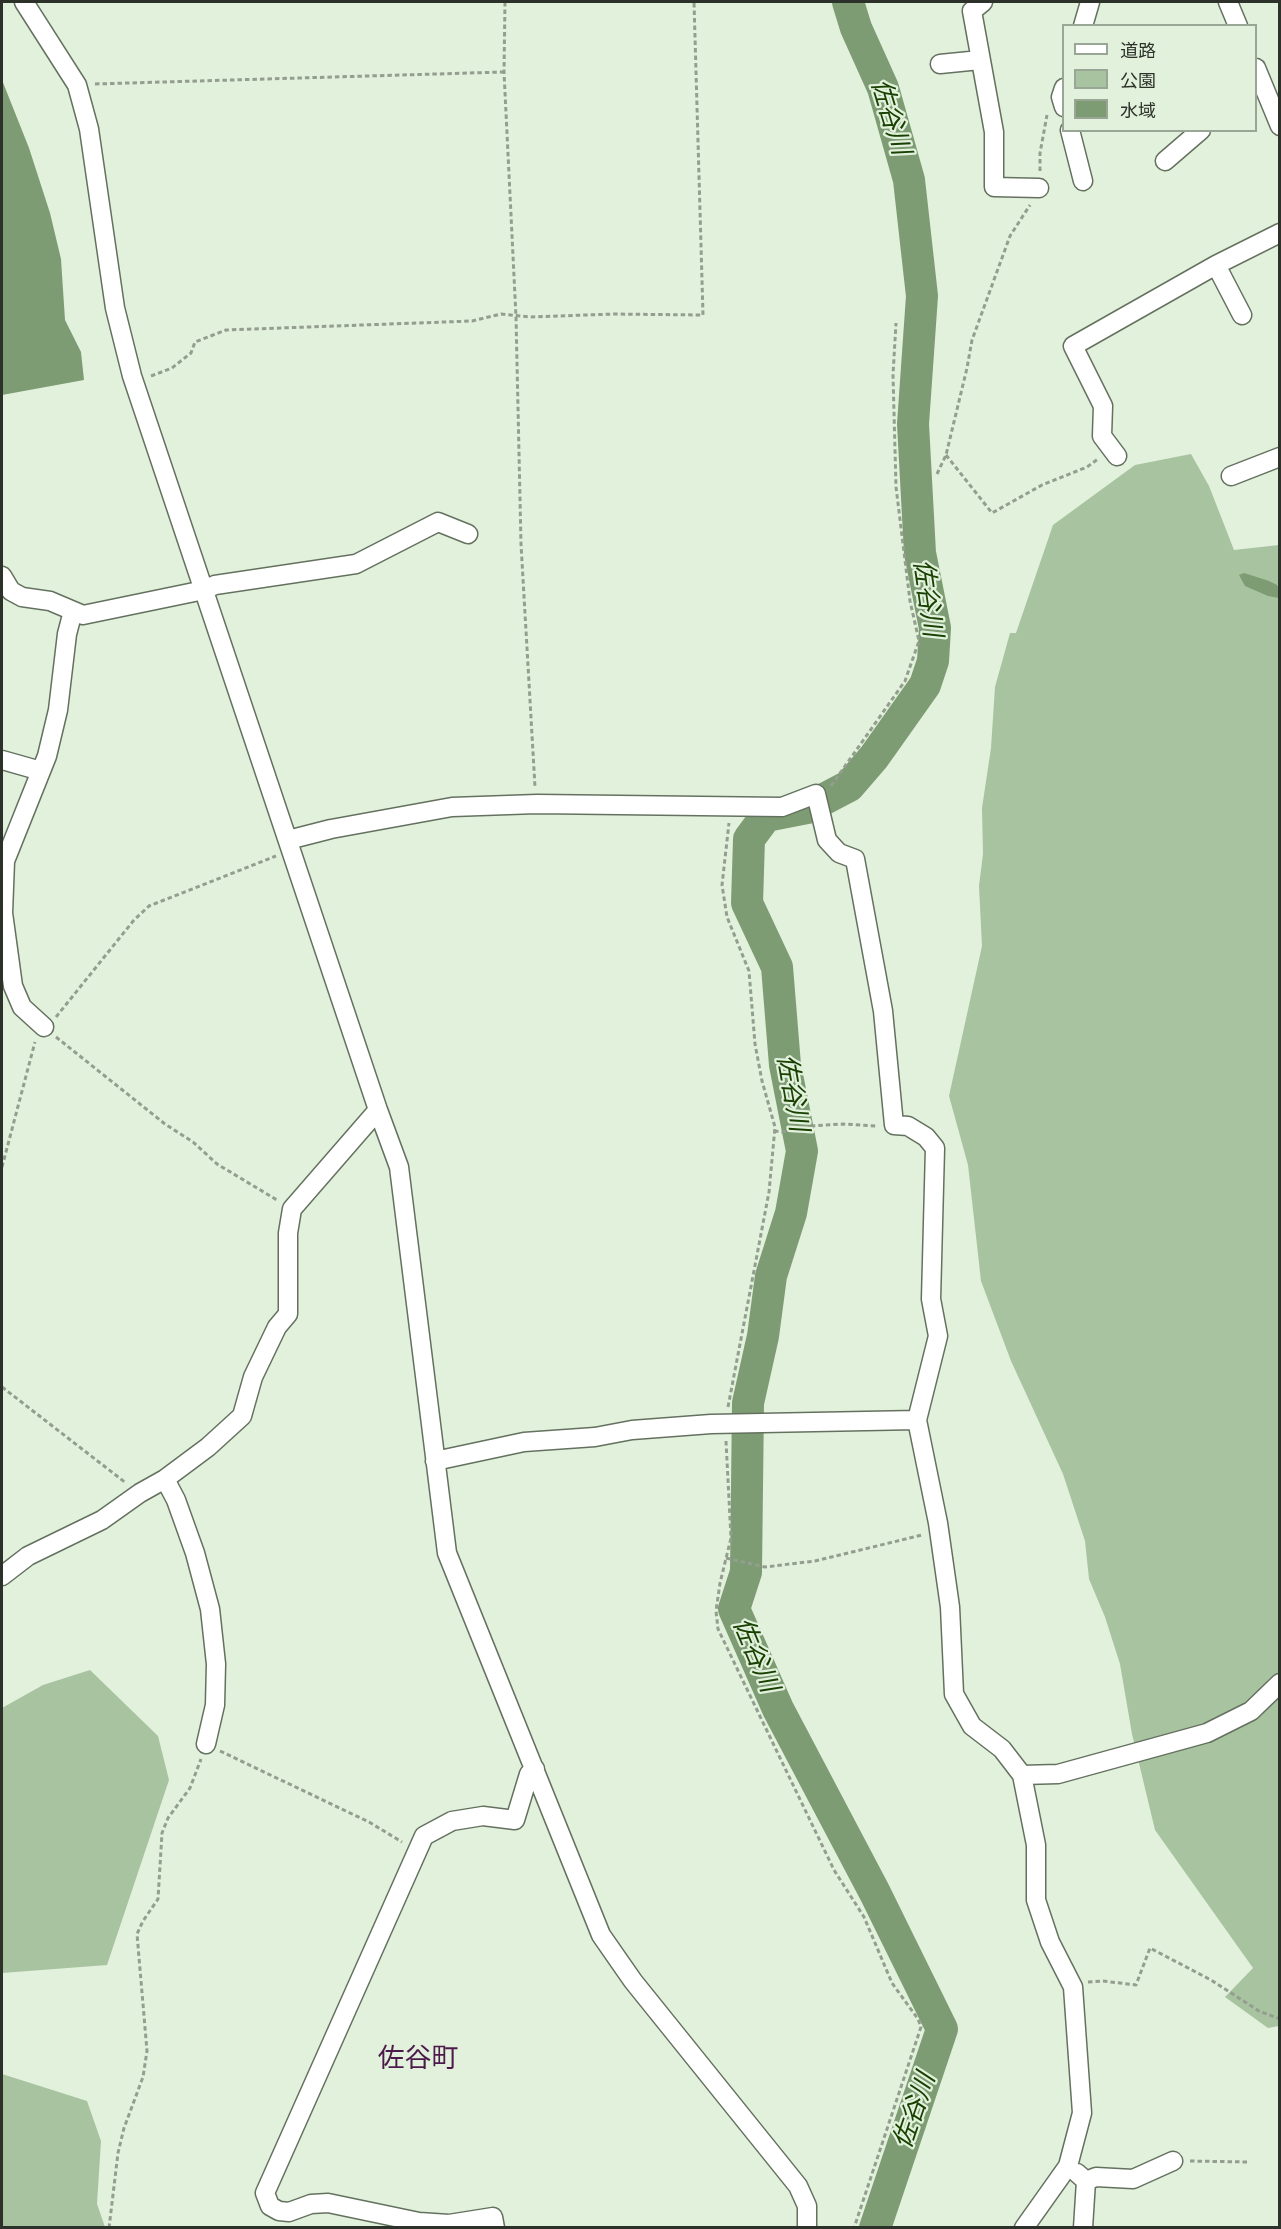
<!DOCTYPE html>
<meta charset="utf-8">
<style>
body{margin:0}
#map{position:relative;width:1281px;height:2229px;overflow:hidden;background:#e2f1dc;font-family:"Zilla Slab","Noto Sans JP",serif}
canvas{display:block}
.frame{position:absolute;inset:0;border:3px solid #2c322a;pointer-events:none}
.legend{position:absolute;left:1062px;top:24px;width:195px;height:108px;box-sizing:border-box;background:#e2f1dc;border:2px solid #99a595;margin:0;padding:8px 10px;list-style:none;font-size:18px;color:#2c322a}
.legend li{display:flex;align-items:center;gap:12px;height:30px}
.legend b{width:30px;border:2px solid #99a595}
</style>
<div id="map">
<canvas width="1281" height="2229"></canvas>
<div class="frame"></div>
<ul class="legend">
<li><b style="height:8px;background:#fff"></b>道路</li>
<li><b style="height:16px;background:#a8c39f"></b>公園</li>
<li><b style="height:16px;background:#7e9c73"></b>水域</li>
</ul>
</div>
<script>
const c = document.querySelector('canvas').getContext('2d');
c.lineJoin = 'round';
function fill(path, color) {
  c.fillStyle = color;
  c.fill(path, 'evenodd');
}
function shape(rows) {
  const path = new Path2D();
  for (const r of rows) {
    path.moveTo(r[0], r[1]);
    for (let i = 2; i < r.length; i += 2) path.lineTo(r[i], r[i + 1]);
  }
  return path;
}
function trace(path, color, width, dash) {
  c.strokeStyle = color;
  c.lineWidth = width;
  c.lineCap = dash ? 'butt' : 'round';
  c.setLineDash(dash || []);
  c.stroke(path);
}
function label(font, color, halo, rows, align = 'center') {
  c.font = font + ' "Zilla Slab","Noto Sans JP",serif';
  c.lineWidth = 4.5;
  c.setLineDash([]);
  c.textBaseline = 'middle';
  c.strokeStyle = halo;
  c.fillStyle = color;
  for (const [text, x, y, turn = 0] of rows) {
    c.save();
    c.translate(x, y);
    c.rotate((+turn || 0) * Math.PI / 180);
    c.textAlign = isNaN(turn) ? turn : align;
    if (halo) c.strokeText(text, 0, 0);
    c.fillText(text, 0, 0);
    c.restore();
  }
}
const green = shape([
 [1191,454,1209,486,1234,550,1279,545,1279,2026,1268,2028,1225,1997,1253,1968,1155,1830,1132,1734,1120,1664,1105,1617,1089,1579,1085,1541,1063,1474,1011,1361,981,1281,968,1165,949,1096,982,946,979,886,983,854,982,808,991,748,995,687,1010,633,1016,633,1053,525,1135,465],
 [90,1670,158,1736,169,1780,107,1965,2,1973,2,1708,43,1685],
 [2,2074,87,2101,101,2141,97,2204,105,2227,2,2227]
]);
const water = shape([
 [2,80,29,148,50,213,61,259,65,320,81,352,84,380,2,395],
 [1244,573,1269,581,1277,585,1279,589,1279,598,1268,596,1245,586,1239,575]
]);
const river = shape([
 [848,2,856,28,883,88,909,180,922,296,913,424,920,553,935,628,933,661,925,685,874,757,849,786,807,808,766,816,749,839,747,903,777,967,785,1065,802,1151,791,1213,771,1276,763,1336,748,1403,746,1572,734,1609,778,1709,875,1893,942,2029,875,2228]
]);
const path = shape([
 [505,2,504,72,516,317,521,544,535,787],
 [95,84,504,72],
 [1040,171,1040,153,1047,115],
 [151,376,172,368,191,353,195,342,226,330,472,321,501,314,530,317,614,314,703,315,694,2],
 [946,455,992,513,1042,485,1087,467,1098,459],
 [937,474,946,455,967,368,972,340,1010,236,1030,205],
 [831,786,905,681,919,641,910,601,896,487,893,375,896,323],
 [56,1017,134,920,149,906,276,856],
 [56,1037,165,1124,193,1142,217,1164,277,1200],
 [774,1131,782,1132,811,1126,843,1124,877,1126],
 [2,1167,35,1042],
 [2,1387,126,1483],
 [728,1407,769,1192,775,1127,762,1081,755,1044,749,971,727,917,722,885,729,823],
 [726,1441,731,1538,720,1583,716,1611,718,1629,834,1870,864,1917,892,1983,918,2019,921,2027,854,2228],
 [726,1558,765,1567,815,1561,922,1535],
 [220,1751,369,1822,402,1842],
 [1088,1982,1103,1981,1136,1985,1150,1948,1211,1980,1259,2011,1280,2019],
 [1190,2161,1249,2162],
 [109,2228,118,2153,124,2128,143,2077,147,2051,137,1934,143,1921,158,1899,162,1833,168,1818,190,1788,201,1759]
]);
const minor = shape([
 [24,2,77,85,89,129,115,308,132,376,378,1110,399,1167,447,1553,601,1935,633,1981,798,2186,807,2206,807,2228],
 [983,2,972,11,994,132,994,187,1039,188],
 [1228,2,1238,26],
 [1083,26,1090,2],
 [940,64,980,60],
 [1256,68,1280,126],
 [1064,88,1061,97,1064,107],
 [1070,130,1083,181],
 [1165,161,1201,130],
 [1216,265,1242,315],
 [1117,456,1102,436,1103,406,1073,346,1216,265,1280,233],
 [1231,476,1280,457],
 [2,576,11,591,22,597,50,601,83,615,204,590,215,585,356,564,438,522,468,534],
 [2,760,41,771],
 [288,840,331,829,452,807,537,804,782,807,816,794,827,840,839,853,855,859,883,1011,894,1125,908,1126,926,1137,935,1148,931,1299,938,1336,917,1420,938,1523,950,1607,954,1694,972,1726,1002,1749,1022,1775,1036,1845,1036,1900,1050,1942,1073,1987,1082,2113,1068,2166,1024,2228],
 [44,1027,22,1007,13,986,3,913,5,861,47,756,58,710,67,634,73,611],
 [435,1461,524,1442,595,1437,632,1430,711,1424,917,1420],
 [165,1479,176,1500,195,1553,210,1609,216,1664,215,1705,206,1744],
 [2,1576,28,1556,102,1520,140,1493,165,1479,208,1447,242,1416,253,1377,277,1327,288,1314,288,1233,292,1209,378,1110],
 [1022,1775,1058,1774,1207,1733,1251,1711,1280,1683],
 [1077,2173,1086,2181,1083,2228],
 [1086,2181,1096,2177,1133,2179,1173,2161],
 [495,2228,493,2217,449,2224,419,2222,328,2203,311,2204,289,2212,279,2211,270,2206,265,2193,424,1836,452,1821,483,1816,515,1820,529,1774,535,1769]
]);
const waterNames = [
 ["佐谷川",890,117,73],
 ["佐谷川",927,598,82],
 ["佐谷川",792,1093,80],
 ["佐谷川",755,1655,67],
 ["佐谷川",915,2111,-71]
];
const quarterNames = [
 ["佐谷町",418,2059]
];
fill(green, '#a8c39f');
fill(water, '#7e9c73');
trace(river, '#7e9c73', 32);
trace(minor, '#64715f', 21);
trace(path, '#939e8f', 3, [4.5, 3]);
trace(minor, '#fff', 18);
label('italic 26px', '#184102', '#e2f1dc', waterNames);
label('27px', '#4b1a4a', '#e2f1dc', quarterNames);
</script>
